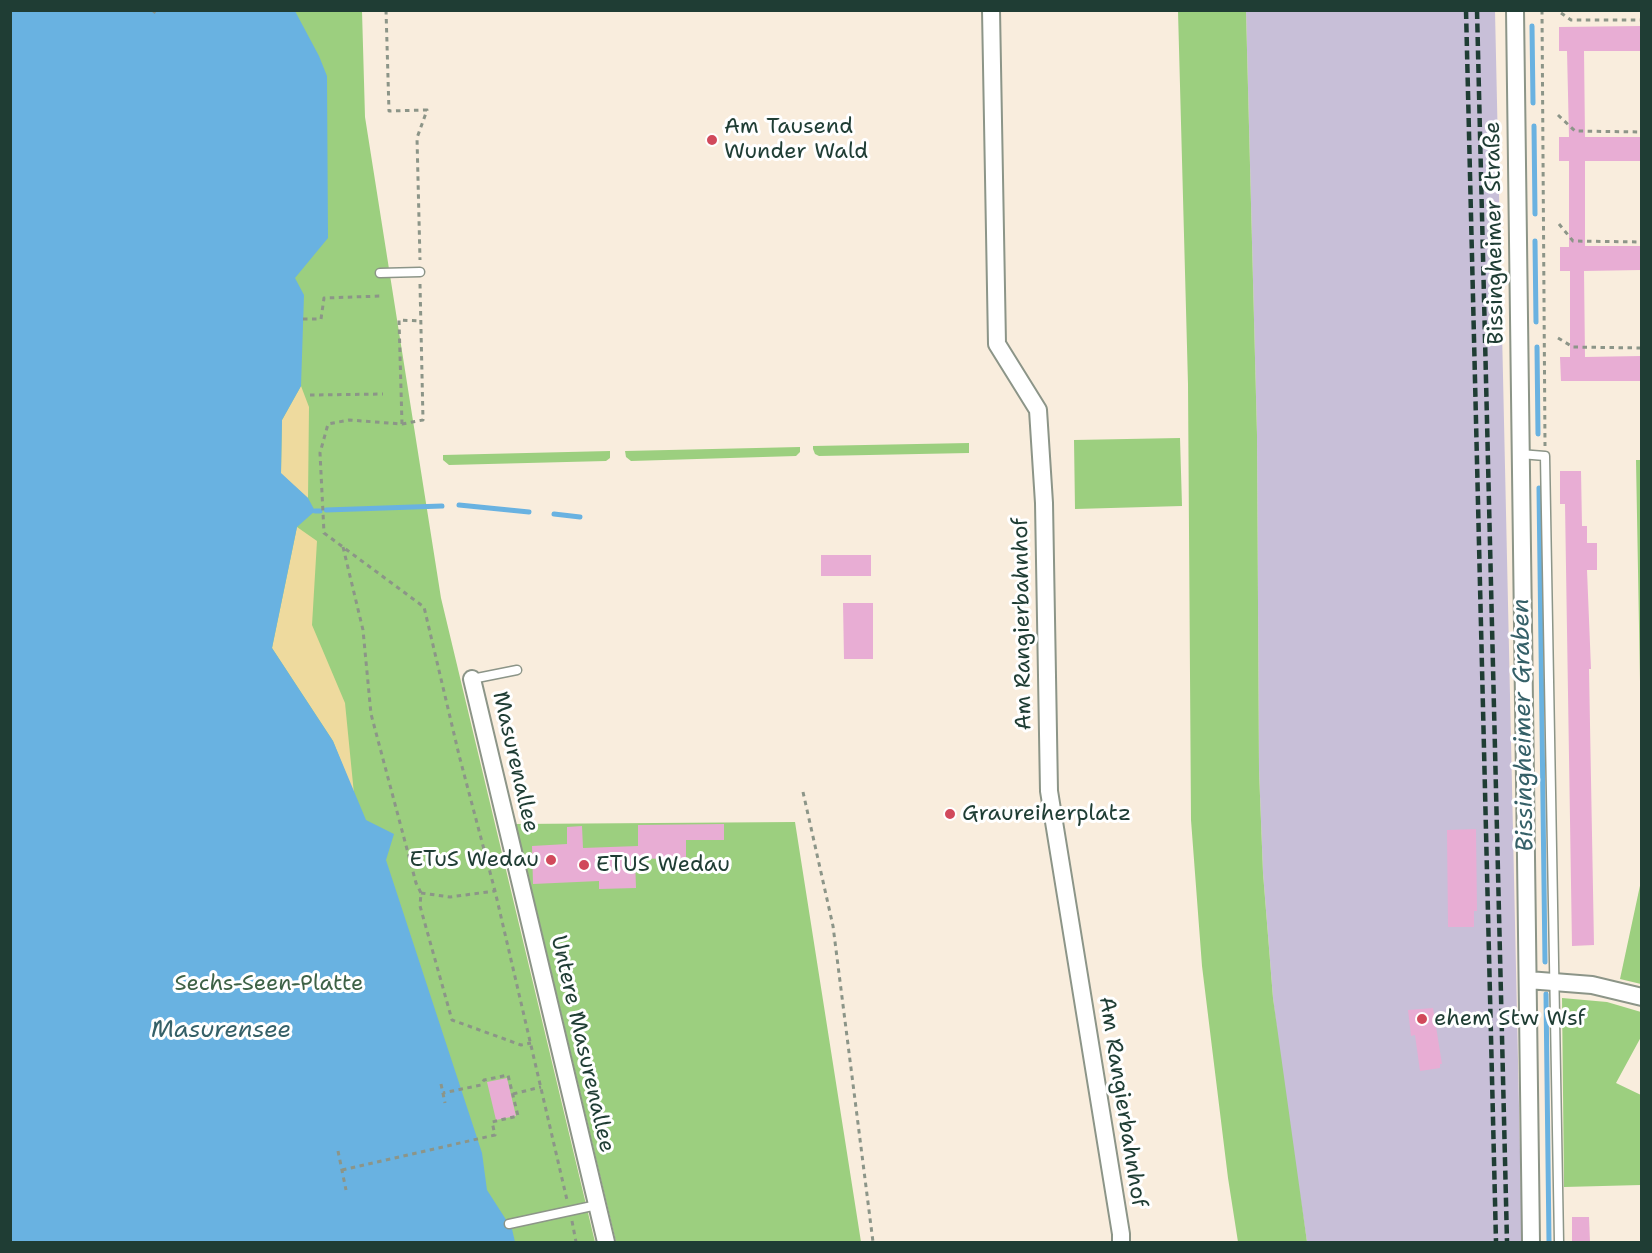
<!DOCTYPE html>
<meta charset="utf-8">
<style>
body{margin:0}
#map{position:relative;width:1652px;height:1253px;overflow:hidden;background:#f9eddd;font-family:"Shantell Sans",sans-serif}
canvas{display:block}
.frame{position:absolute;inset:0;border:12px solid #1f3d34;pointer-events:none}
</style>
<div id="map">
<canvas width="1652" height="1253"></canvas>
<div class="frame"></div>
</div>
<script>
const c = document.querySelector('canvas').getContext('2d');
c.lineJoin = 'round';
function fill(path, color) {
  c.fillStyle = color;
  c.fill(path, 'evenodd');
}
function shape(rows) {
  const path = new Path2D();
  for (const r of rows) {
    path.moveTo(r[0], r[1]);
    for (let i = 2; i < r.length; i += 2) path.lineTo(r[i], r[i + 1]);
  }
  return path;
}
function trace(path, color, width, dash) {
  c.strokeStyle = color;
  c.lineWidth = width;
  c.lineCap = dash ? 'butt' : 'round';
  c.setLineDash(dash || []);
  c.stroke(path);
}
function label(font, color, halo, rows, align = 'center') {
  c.font = font + ' "Shantell Sans",sans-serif';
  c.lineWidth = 6;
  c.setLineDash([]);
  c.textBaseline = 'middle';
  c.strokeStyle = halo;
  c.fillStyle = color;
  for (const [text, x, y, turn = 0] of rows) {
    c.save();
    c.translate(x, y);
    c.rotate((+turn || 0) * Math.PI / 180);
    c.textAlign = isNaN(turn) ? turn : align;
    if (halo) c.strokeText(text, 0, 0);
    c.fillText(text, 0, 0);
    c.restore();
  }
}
const industrial = shape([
 [1246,11,1495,11,1522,1242,1307,1242,1283,1083,1273,998,1263,873,1259,770,1257,435]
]);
const green = shape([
 [10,11,362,11,365,117,441,598,595,1242,11,1242],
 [1178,11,1246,11,1257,435,1259,770,1263,873,1273,998,1307,1242,1238,1242,1228,1178,1202,966,1191,820,1188,384],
 [1180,438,1182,506,1075,509,1074,440],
 [969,443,969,453,819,456,815,454,813,449,813,446],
 [800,447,800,452,796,456,631,461,626,457,625,451],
 [610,451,610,458,606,461,449,465,443,460,443,455],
 [1636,460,1642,460,1641,737],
 [795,822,861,1242,616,1242,516,824],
 [1641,881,1642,984,1641,984,1620,979],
 [1562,998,1607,1002,1641,1012,1641,1037,1616,1083,1641,1095,1641,1185,1564,1187]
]);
const sand = shape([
 [301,386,309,407,308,498,281,474,282,420],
 [297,527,317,541,312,625,345,703,354,794,333,741,272,648]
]);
const water = shape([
 [10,11,295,11,319,56,327,76,328,238,295,278,304,295,301,386,282,420,281,473,308,498,315,511,297,527,272,648,333,741,366,820,394,834,386,860,482,1153,487,1190,512,1229,515,1242,11,1242]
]);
const stream = shape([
 [1532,26,1533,103],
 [1534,126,1535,214],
 [1535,241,1536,322],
 [1537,347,1538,434],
 [1539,488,1545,962],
 [459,505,529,512],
 [326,510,442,506],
 [315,511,320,511],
 [554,514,580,517],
 [1546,994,1549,1242]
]);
const building = shape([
 [1641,26,1641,51,1584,51,1585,137,1641,137,1641,161,1585,161,1585,246,1641,246,1641,270,1584,271,1585,357,1641,356,1641,381,1561,381,1560,357,1570,357,1570,271,1560,271,1560,247,1569,247,1569,161,1559,161,1559,137,1569,137,1567,51,1559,51,1559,27],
 [1560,471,1581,471,1582,526,1587,526,1587,543,1597,543,1597,570,1587,570,1591,669,1589,669,1594,945,1572,946,1565,504,1560,504],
 [821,555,871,555,871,576,821,576],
 [843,603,873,603,873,659,844,659],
 [724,824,724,840,686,840,686,858,635,859,636,888,599,889,599,881,533,884,532,846,567,844,567,827,582,826,583,848,638,846,638,825],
 [1476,829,1477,911,1474,911,1474,927,1448,927,1447,830],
 [1433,1008,1442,1064,1440,1064,1440,1068,1420,1071,1415,1035,1411,1036,1408,1010],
 [507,1078,516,1116,496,1120,487,1082],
 [1572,1217,1589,1217,1590,1242,1572,1242]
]);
const path = shape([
 [152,10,156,13],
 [386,10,389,111,427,110,417,138,420,260],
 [1542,10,1545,446],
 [1561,13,1571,20,1642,20],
 [1558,115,1575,131,1642,132],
 [1559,224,1573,241,1642,242],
 [420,284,423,420,402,424,349,420,328,424,320,453,324,533,424,607,459,755,495,891,567,1200],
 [303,319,321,319,324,298,381,296],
 [1558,338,1573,347,1642,348],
 [310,395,383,394],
 [402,424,399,320,421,321],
 [343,547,363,630,371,714,416,883,421,893,420,906,452,1020,521,1045,531,1043],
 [803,792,833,926,873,1242],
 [421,893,450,897,495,891],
 [441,1084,445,1103],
 [513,1094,541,1087],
 [338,1151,346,1190],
 [342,1170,495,1135,492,1122,518,1116,508,1075,484,1080,481,1085,443,1093],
 [572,1221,576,1242]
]);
const service = shape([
 [380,273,420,272],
 [1520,454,1545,456,1559,1242],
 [472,679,517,670],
 [509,1224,597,1205]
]);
const minor = shape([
 [991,10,997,344,1038,410,1044,503,1049,791,1121,1234,1121,1242],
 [1515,10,1531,1242],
 [472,679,606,1242],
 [1528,980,1592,985,1642,997]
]);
const rail = shape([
 [1466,10,1496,1242],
 [1477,10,1507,1242]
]);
const markers = [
 [712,140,6,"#d1495b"],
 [950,814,6,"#d1495b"],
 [551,860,6,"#d1495b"],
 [584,865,6,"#d1495b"],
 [1422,1019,6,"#d1495b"]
];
const poiNames = [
 ["Am Tausend",724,127],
 ["Wunder Wald",724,152],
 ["Graureiherplatz",962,814],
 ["ETuS Wedau",539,860,"right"],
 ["ETUS Wedau",596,865],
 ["ehem Stw Wsf",1434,1019]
];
const streetNames = [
 ["Bissingheimer Straße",1495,233,-91],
 ["Am Rangierbahnhof",1023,624,-91],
 ["Masurenallee",515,762,77],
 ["Untere Masurenallee",582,1044,77],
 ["Am Rangierbahnhof",1122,1102,81]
];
const parkNames = [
 ["Sechs-Seen-Platte",269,984]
];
const waterNames = [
 ["Bissingheimer Graben",1524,725,-91],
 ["Masurensee",221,1031]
];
fill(industrial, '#c8bfd8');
fill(green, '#9ccf7f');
fill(sand, '#eeda9e');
fill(water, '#69b2e1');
trace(stream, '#69b2e1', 5);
fill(building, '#e8add4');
trace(service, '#8c9588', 11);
trace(minor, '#8c9588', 20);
trace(path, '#8c9588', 3, [4.5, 4.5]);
trace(service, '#fff', 8);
trace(minor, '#fff', 16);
trace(rail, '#1f3d34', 4.5, [9, 4.5]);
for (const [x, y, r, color] of markers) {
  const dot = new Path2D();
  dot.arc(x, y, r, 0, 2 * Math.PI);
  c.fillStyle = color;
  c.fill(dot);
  trace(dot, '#fff', 2);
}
label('22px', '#1f3d34', '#fff', poiNames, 'left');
label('22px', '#1f3d34', '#fff', streetNames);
label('22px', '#3e6247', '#fff', parkNames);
label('italic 24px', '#356068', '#fff', waterNames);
</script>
